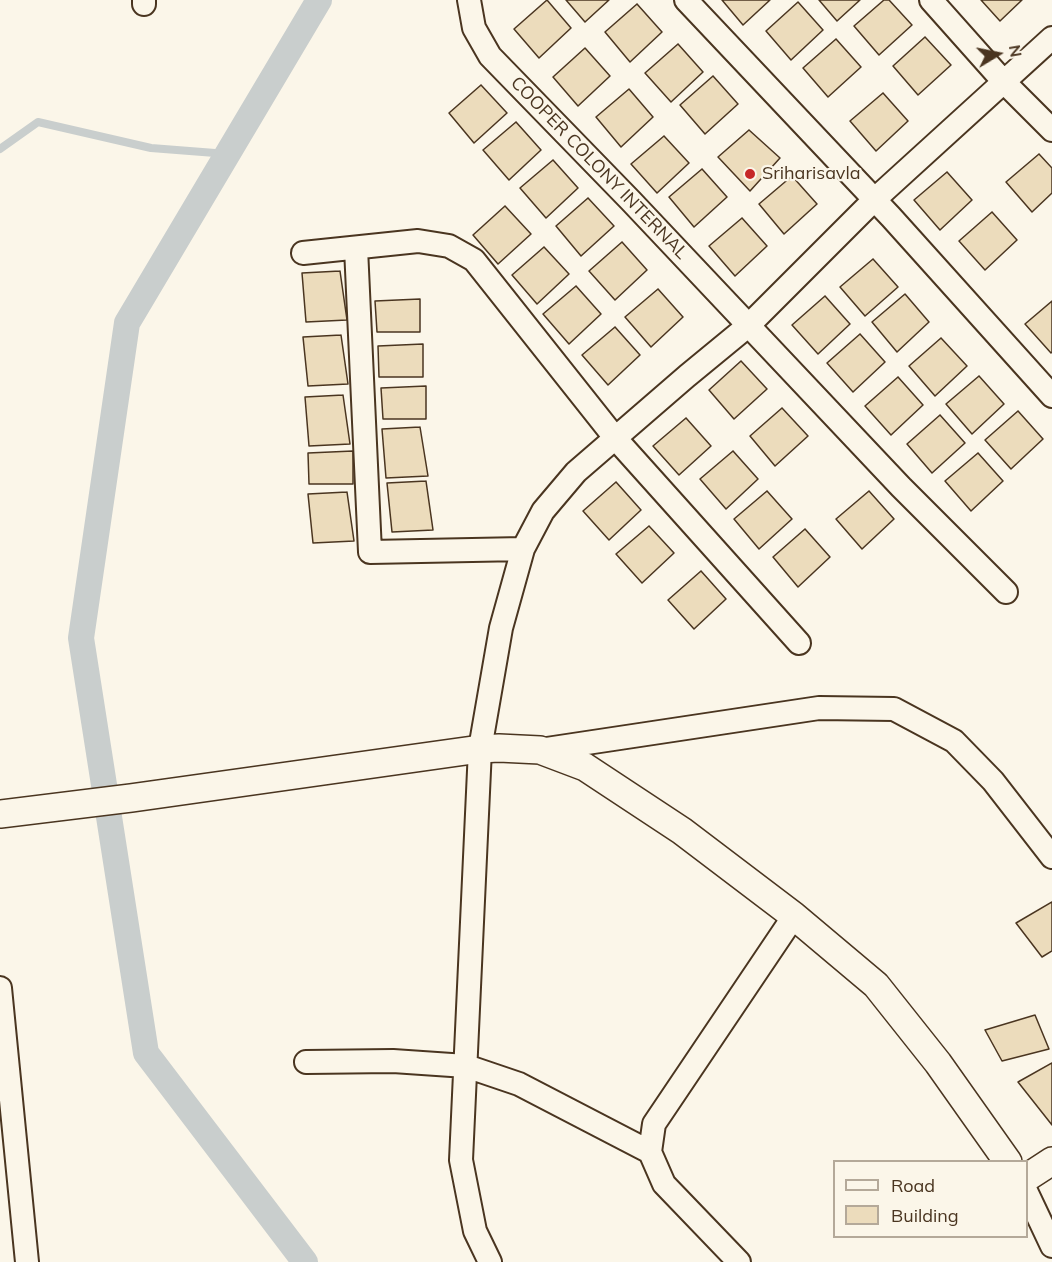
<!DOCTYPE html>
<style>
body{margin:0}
#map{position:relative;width:1052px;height:1262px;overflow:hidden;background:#fbf6e9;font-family:Mulish,sans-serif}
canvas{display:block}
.legend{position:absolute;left:833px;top:1160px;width:195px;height:78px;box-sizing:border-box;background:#fbf6e9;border:2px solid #b4a999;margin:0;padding:8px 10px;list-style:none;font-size:18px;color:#4a3520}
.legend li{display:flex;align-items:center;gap:12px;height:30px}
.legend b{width:30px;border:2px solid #b4a999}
.north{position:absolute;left:968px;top:24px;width:60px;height:60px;-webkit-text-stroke:4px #fbf6e9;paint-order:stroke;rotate:80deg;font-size:16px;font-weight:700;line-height:24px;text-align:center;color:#4a3520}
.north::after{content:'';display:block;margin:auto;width:21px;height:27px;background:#4a3520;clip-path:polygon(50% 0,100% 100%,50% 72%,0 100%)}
</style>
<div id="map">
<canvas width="1052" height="1262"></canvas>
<ul class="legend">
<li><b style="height:8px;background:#fbf6e9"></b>Road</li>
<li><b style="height:16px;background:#ecdcbc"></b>Building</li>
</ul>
<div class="north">N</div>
</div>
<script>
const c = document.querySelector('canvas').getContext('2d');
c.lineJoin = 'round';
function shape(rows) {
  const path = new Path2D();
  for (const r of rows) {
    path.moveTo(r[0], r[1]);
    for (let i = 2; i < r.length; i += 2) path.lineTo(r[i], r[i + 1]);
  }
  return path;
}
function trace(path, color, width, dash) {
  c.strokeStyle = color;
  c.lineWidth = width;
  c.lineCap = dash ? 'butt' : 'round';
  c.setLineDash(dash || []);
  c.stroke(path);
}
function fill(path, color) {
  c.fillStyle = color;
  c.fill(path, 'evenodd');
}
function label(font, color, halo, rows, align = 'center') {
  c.font = font + ' Mulish,sans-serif';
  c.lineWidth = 4.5;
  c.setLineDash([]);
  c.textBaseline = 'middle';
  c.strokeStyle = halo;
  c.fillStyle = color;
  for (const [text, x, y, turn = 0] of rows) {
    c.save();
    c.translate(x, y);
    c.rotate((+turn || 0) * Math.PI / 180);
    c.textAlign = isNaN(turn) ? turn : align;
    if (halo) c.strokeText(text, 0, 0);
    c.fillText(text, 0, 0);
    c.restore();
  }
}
const stream = shape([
 [0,149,38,122,151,148,228,154]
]);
const canal = shape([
 [305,1262,146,1053,81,638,127,323,319,0]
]);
const building = shape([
 [547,0,571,28,539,58,514,29,547,0],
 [566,0,609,0,585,22,566,0],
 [722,0,770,0,743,25,722,0],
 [819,0,860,0,837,21,819,0],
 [884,0,889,0,912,25,879,55,854,26,884,0],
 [981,0,1022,0,1000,21,981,0],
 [798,2,823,30,791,60,766,31,798,2],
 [637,4,662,32,630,62,605,32,637,4],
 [925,37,951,65,918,95,893,66,925,37],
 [836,39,861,67,828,97,803,68,836,39],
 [678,44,703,72,671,102,645,73,678,44],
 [585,48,610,76,578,106,553,77,585,48],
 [713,76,738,104,705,134,680,105,713,76],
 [481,85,507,113,474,143,449,113,481,85],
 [629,89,653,117,621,147,596,117,629,89],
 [883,93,908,121,876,151,850,121,883,93],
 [516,122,541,150,509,180,483,150,516,122],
 [749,130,780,158,750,191,718,157,749,130],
 [664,136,689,163,657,193,631,164,664,136],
 [1039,154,1052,168,1052,193,1032,212,1006,182,1039,154],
 [553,160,578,188,546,218,520,188,553,160],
 [702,169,727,197,694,227,669,197,702,169],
 [947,172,972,200,940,230,914,200,947,172],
 [792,176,817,204,784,234,759,204,792,176],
 [588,198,614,226,581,256,556,226,588,198],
 [505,206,531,234,498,264,473,235,505,206],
 [992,212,1017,240,985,270,959,241,992,212],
 [742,218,767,246,735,276,709,246,742,218],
 [622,242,647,270,615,300,589,271,622,242],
 [544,247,569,274,537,304,512,275,544,247],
 [873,259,898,287,865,316,840,287,873,259],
 [340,271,347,320,306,322,302,273,340,271],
 [576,286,601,314,569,344,543,314,576,286],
 [658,289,683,317,651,347,625,317,658,289],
 [905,294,929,322,897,352,872,322,905,294],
 [825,296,850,324,818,354,792,325,825,296],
 [420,299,420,332,377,332,375,301,420,299],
 [1052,301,1052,352,1051,353,1025,324,1052,301],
 [615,327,640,355,608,385,582,355,615,327],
 [860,334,885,362,853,392,827,363,860,334],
 [341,335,348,384,308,386,303,337,341,335],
 [941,338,967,366,935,396,909,366,941,338],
 [423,344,423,377,379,377,378,346,423,344],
 [741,361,767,389,734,419,709,390,741,361],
 [979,376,1004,404,972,434,946,404,979,376],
 [898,377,923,405,891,435,865,406,898,377],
 [426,386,426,419,383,419,381,388,426,386],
 [343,395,350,444,309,446,305,397,343,395],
 [782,408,808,436,775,466,750,436,782,408],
 [1018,411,1043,439,1011,469,985,440,1018,411],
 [940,415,965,443,932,473,907,444,940,415],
 [686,418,711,446,679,475,653,446,686,418],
 [420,427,428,476,386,478,382,429,420,427],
 [353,451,353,484,309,484,308,453,353,451],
 [733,451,758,479,726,509,700,479,733,451],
 [978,453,1003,481,971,511,945,481,978,453],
 [426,481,433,530,392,532,387,483,426,481],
 [616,482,641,510,609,540,583,511,616,482],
 [767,491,792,519,759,549,734,519,767,491],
 [869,491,894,519,862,549,836,519,869,491],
 [347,492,354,541,313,543,308,494,347,492],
 [649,526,674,553,642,583,616,554,649,526],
 [805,529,830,557,798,587,773,557,805,529],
 [701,571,726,599,694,629,668,600,701,571],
 [1052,902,1052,951,1042,957,1016,923,1052,902],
 [1035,1015,1049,1049,1002,1061,985,1030,1035,1015],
 [1052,1063,1052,1125,1018,1082,1052,1063]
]);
const minor = shape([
 [469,0,474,28,490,56,631,201,901,487,1006,592],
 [686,0,891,217,1052,396],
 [931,0,1004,82,1052,130],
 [144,4,144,0],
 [356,248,370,552,523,549],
 [303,253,418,241,449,246,474,260,616,439,799,643],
 [540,750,819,708,894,709,954,741,993,781,1052,857],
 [0,988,27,1262],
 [306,1062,393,1061,466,1066,519,1084,650,1152],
 [1026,1191,1052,1246],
 [490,1262,475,1231,461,1160,480,749,501,628,523,549,543,511,576,472,687,376,749,325,874,200,1052,38],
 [739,1262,664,1184,650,1152,654,1124,794,916]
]);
const tertiary = shape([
 [0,814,131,798,480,749,499,748,540,750,585,767,682,831,794,916,876,985,938,1063,1008,1162],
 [1026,1178,1052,1161]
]);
const markers = [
 [750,174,6,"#c62828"]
];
const streetNames = [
 ["COOPER COLONY INTERNAL",599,168,46]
];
const poiNames = [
 ["Sriharisavla",762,174]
];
trace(stream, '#c9cecd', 8);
trace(canal, '#c9cecd', 26);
fill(building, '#ecdcbc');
trace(building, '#4a3520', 1.5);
trace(minor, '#4a3520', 26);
trace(tertiary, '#4a3520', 30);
trace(minor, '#fbf6e9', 22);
trace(tertiary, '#fbf6e9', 27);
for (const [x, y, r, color] of markers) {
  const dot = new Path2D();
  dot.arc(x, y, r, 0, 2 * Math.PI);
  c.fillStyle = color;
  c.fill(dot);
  trace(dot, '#fbf6e9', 2);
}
label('18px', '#4a3520', '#fbf6e9', streetNames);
label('18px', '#4a3520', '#fbf6e9', poiNames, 'left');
</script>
